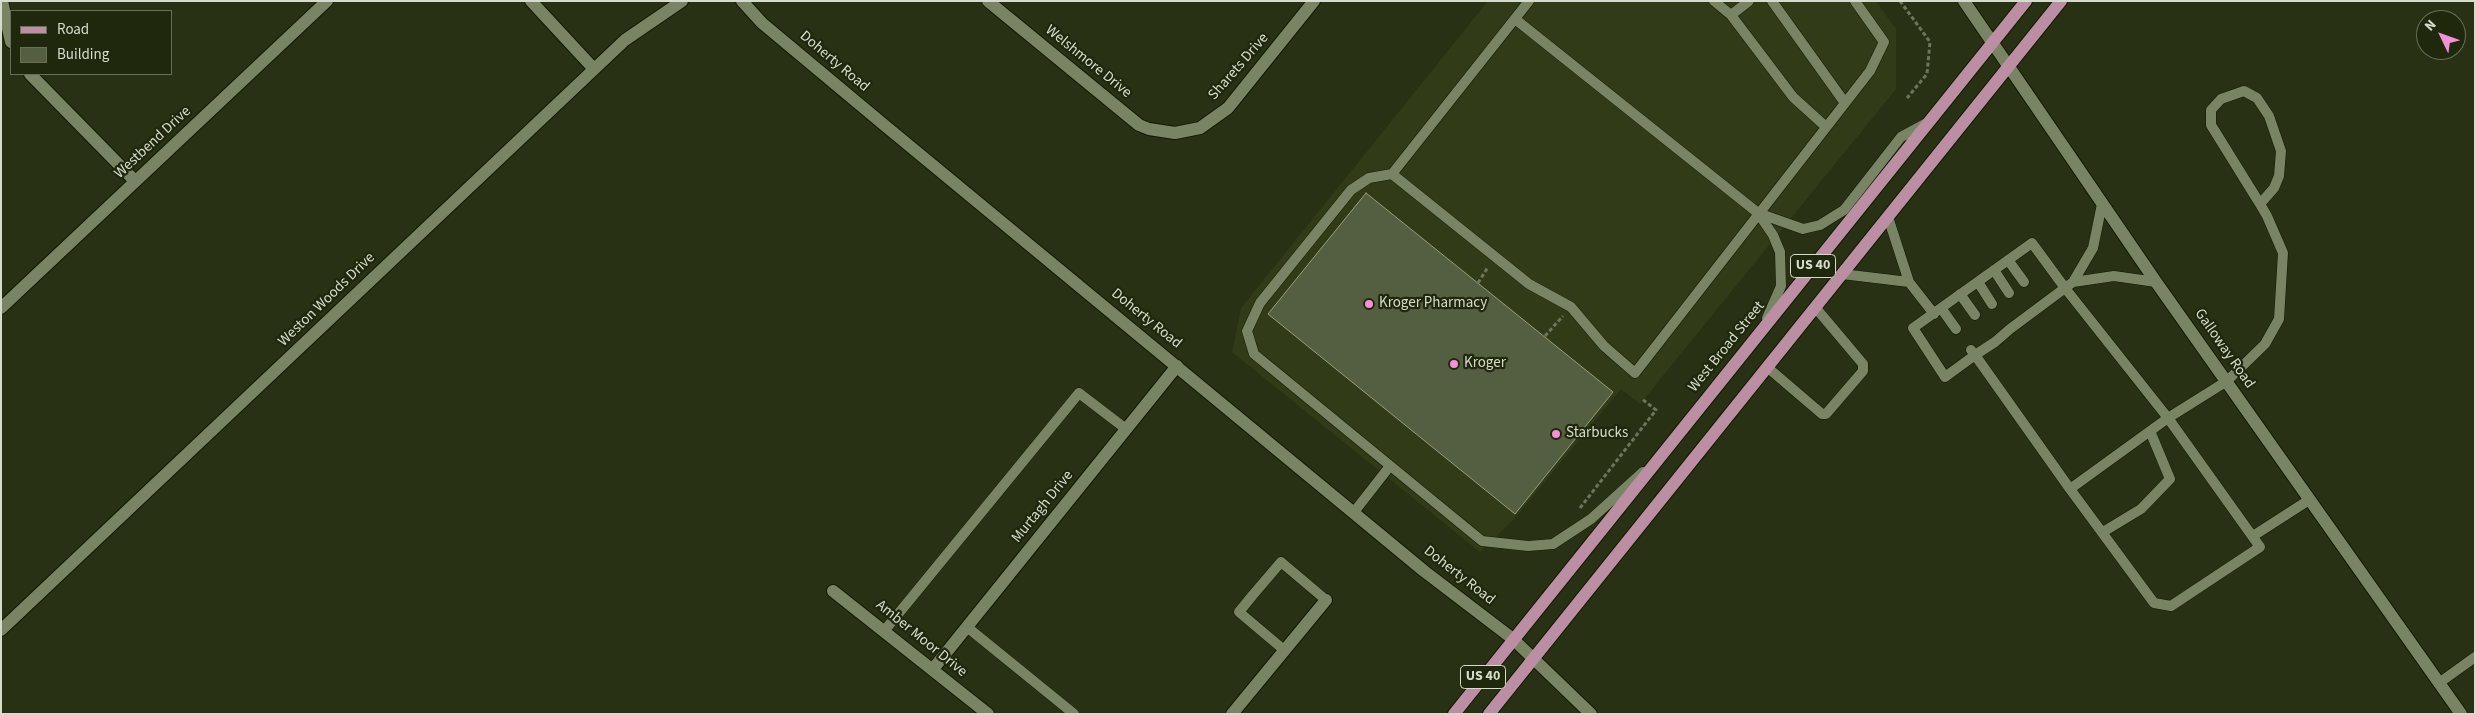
<!DOCTYPE html>
<style>
body{margin:0}
#map{position:relative;width:2476px;height:715px;overflow:hidden;background:#293115;font-family:"Source Sans 3",sans-serif}
canvas{display:block}
.frame{position:absolute;inset:0;border:2px solid #d6dccb;pointer-events:none}
.legend{position:absolute;left:10px;top:10px;width:162px;height:65px;box-sizing:border-box;background:#1f270c;border:1px solid #686f58;margin:0;padding:6px 9px;list-style:none;font-size:15px;color:#d6dccb}
.legend li{display:flex;align-items:center;gap:10px;height:25px}
.legend b{width:25px;border:1px solid #686f58}
.north{position:absolute;left:2416px;top:10px;width:50px;height:50px;box-sizing:border-box;background:#1f270c;border:1px solid #686f58;border-radius:50%;rotate:312deg;font-size:14px;font-weight:700;line-height:20px;text-align:center;color:#d6dccb}
.north::after{content:'';display:block;margin:auto;width:18px;height:22px;background:#f391d5;clip-path:polygon(50% 0,100% 100%,50% 72%,0 100%)}
</style>
<div id="map">
<canvas width="2476" height="715"></canvas>
<div class="frame"></div>
<ul class="legend">
<li><b style="height:6px;background:#bb8ea3"></b>Road</li>
<li><b style="height:14px;background:#545e41"></b>Building</li>
</ul>
<div class="north">N</div>
</div>
<script>
const c = document.querySelector('canvas').getContext('2d');
c.lineJoin = 'round';
function fill(path, color) {
  c.fillStyle = color;
  c.fill(path, 'evenodd');
}
function shape(rows) {
  const path = new Path2D();
  for (const r of rows) {
    path.moveTo(r[0], r[1]);
    for (let i = 2; i < r.length; i += 2) path.lineTo(r[i], r[i + 1]);
  }
  return path;
}
function trace(path, color, width, dash) {
  c.strokeStyle = color;
  c.lineWidth = width;
  c.lineCap = dash ? 'butt' : 'round';
  c.setLineDash(dash || []);
  c.stroke(path);
}
function label(font, color, halo, rows, align = 'center') {
  c.font = font + ' "Source Sans 3",sans-serif';
  c.lineWidth = 4.5;
  c.setLineDash([]);
  c.textBaseline = 'middle';
  c.strokeStyle = halo;
  c.fillStyle = color;
  for (const [text, x, y, turn = 0] of rows) {
    c.save();
    c.translate(x, y);
    c.rotate((+turn || 0) * Math.PI / 180);
    c.textAlign = isNaN(turn) ? turn : align;
    if (halo) c.strokeText(text, 0, 0);
    c.fillText(text, 0, 0);
    c.restore();
  }
}
const built = shape([
 [1488,1,1876,1,1896,29,1896,89,1640,404,1621,389,1515,518,1480,552,1232,352,1241,308]
]);
const building = shape([
 [1366,193,1613,392,1515,514,1268,314,1366,193]
]);
const path = shape([
 [1900,1,1930,42,1927,74,1907,98],
 [1478,283,1488,267],
 [1545,336,1563,316],
 [1580,508,1656,410,1642,399]
]);
const service = shape([
 [1529,1,1392,174,1529,284,1571,307,1604,346,1635,373,1870,71,1884,42,1855,1],
 [1714,1,1731,15,1793,97,1825,126],
 [1772,1,1845,103],
 [1731,15,1749,1],
 [1515,19,1758,213,1773,235,1780,252,1781,286,1767,318],
 [1392,174,1369,178,1351,190,1260,303,1247,331,1254,354,1482,541,1528,546,1553,544,1591,519,1643,472],
 [1758,213,1803,229,1820,225,1844,210,1901,137,1925,124],
 [2008,260,2024,282],
 [1994,270,2009,293],
 [1842,274,1909,282,1888,217],
 [1909,282,1934,314],
 [1978,282,1992,304],
 [2073,282,2114,276,2156,282],
 [1960,294,1975,315],
 [1941,308,1956,329],
 [1971,350,1975,355,2070,489,2168,418,2065,288,2032,243,1913,328,1945,377,1975,355,1995,342,2010,329,2065,288,2073,282,2093,248,2102,204],
 [1767,367,1822,414,1826,414,1863,371,1863,364,1815,307],
 [2070,489,2154,603,2171,606,2260,547,2168,418,2227,381,2265,344,2279,319,2283,253,2267,216,2260,204,2211,125,2211,110,2221,99,2244,91,2257,98,2269,116,2281,151,2279,176,2274,188,2260,204],
 [1354,512,1390,466],
 [2103,532,2141,509,2170,479,2150,431],
 [2253,536,2309,500],
 [967,627,1074,714],
 [885,630,1079,393,1126,429],
 [1284,650,1239,612,1252,596,1281,562,1326,600],
 [2439,683,2475,657]
]);
const minor = shape([
 [2,1,11,42],
 [531,1,594,69],
 [742,1,762,23,883,124,1424,571,1513,639,1591,714],
 [988,1,1139,125,1149,129,1175,133,1200,128,1228,108,1314,1],
 [30,74,135,181],
 [1,308,327,1],
 [833,591,988,714],
 [1,630,625,40,682,1],
 [933,669,1177,366],
 [1232,714,1326,600]
]);
const tertiary = shape([
 [1964,1,2156,282,2461,714]
]);
const primary = shape([
 [1454,714,2026,1],
 [1489,714,2061,1]
]);
const markers = [
 [1369,304,5,"#f391d5"],
 [1454,364,5,"#f391d5"],
 [1556,434,5,"#f391d5"]
];
const shields = [
 [1813,266,45],
 [1483,677,45]
];
const shieldNames = [
 ["US 40",1813,266],
 ["US 40",1483,677]
];
const streetNames = [
 ["Doherty Road",834,62,40],
 ["Welshmore Drive",1088,62,39],
 ["Sharets Drive",1239,67,-49],
 ["Westbend Drive",153,143,-43],
 ["Weston Woods Drive",327,300,-44],
 ["Doherty Road",1146,319,39],
 ["West Broad Street",1727,347,-51],
 ["Galloway Road",2224,349,55],
 ["Murtagh Drive",1043,507,-51],
 ["Doherty Road",1459,576,38],
 ["Amber Moor Drive",921,639,39]
];
const poiNames = [
 ["Kroger Pharmacy",1379,304],
 ["Kroger",1464,364],
 ["Starbucks",1566,434]
];
fill(built, '#313b18');
fill(building, '#545e41');
trace(building, '#95a080', 1);
trace(service, '#111901', 11);
trace(minor, '#111901', 14);
trace(tertiary, '#111901', 14);
trace(primary, '#111901', 14);
trace(path, '#6d755d', 3, [4, 2.5]);
trace(service, '#798465', 10);
trace(minor, '#798465', 12);
trace(tertiary, '#798465', 12);
trace(primary, '#bb8ea3', 12);
for (const [x, y, r, color] of markers) {
  const dot = new Path2D();
  dot.arc(x, y, r, 0, 2 * Math.PI);
  c.fillStyle = color;
  c.fill(dot);
  trace(dot, '#1f270c', 2);
}
for (const [x, y, w] of shields) {
  const box = new Path2D();
  box.roundRect(x - w / 2, y - 11.5, w, 23, 4);
  c.fillStyle = '#1f270c';
  c.fill(box);
  trace(box, '#d6dccb', 1);
}
label('bold 14px', '#d6dccb', null, shieldNames);
label('15px', '#d6dccb', '#1f270c', streetNames);
label('15px', '#d6dccb', '#1f270c', poiNames, 'left');
</script>
